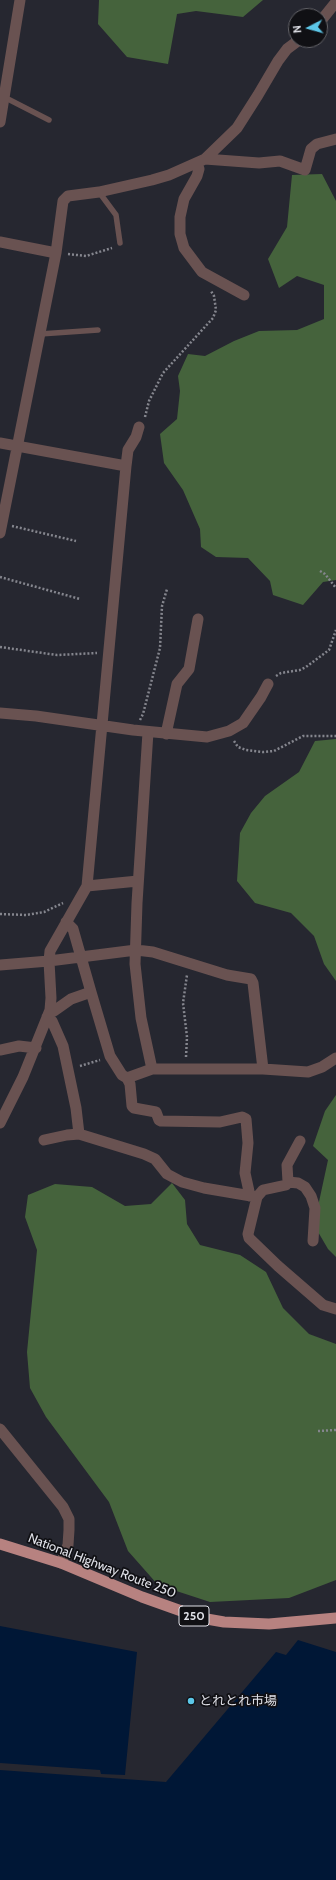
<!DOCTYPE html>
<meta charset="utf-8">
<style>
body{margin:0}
#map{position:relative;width:336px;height:1880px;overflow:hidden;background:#262730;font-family:Cabin,sans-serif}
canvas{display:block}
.north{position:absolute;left:288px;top:8px;width:40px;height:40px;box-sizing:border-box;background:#101014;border:1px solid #636368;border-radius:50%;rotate:264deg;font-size:11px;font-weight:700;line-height:16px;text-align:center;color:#dfe0e7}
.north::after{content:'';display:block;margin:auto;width:14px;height:18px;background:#5cc7e8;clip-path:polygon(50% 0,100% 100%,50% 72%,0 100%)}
</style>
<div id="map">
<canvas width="336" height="1880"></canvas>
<div class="north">N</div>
</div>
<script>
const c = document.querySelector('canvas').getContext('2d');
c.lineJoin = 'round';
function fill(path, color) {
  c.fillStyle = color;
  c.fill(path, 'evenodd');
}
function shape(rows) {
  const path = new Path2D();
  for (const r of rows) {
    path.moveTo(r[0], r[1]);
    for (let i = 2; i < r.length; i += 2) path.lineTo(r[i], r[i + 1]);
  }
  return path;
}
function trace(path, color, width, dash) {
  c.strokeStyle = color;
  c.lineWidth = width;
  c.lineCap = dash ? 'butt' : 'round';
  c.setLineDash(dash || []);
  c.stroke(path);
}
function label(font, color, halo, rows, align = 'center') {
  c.font = font + ' Cabin,"Noto Sans JP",sans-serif';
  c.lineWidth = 3.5;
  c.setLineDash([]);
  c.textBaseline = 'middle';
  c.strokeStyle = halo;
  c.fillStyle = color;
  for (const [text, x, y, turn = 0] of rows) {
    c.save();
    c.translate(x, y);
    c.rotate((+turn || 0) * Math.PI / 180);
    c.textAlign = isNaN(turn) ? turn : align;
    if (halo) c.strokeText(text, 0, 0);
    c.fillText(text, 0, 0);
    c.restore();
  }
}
const forest = shape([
 [99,0,263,0,243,17,196,11,177,14,168,64,127,57,98,24],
 [322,174,336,201,336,580,323,582,303,605,273,595,270,581,248,558,216,557,201,547,200,529,183,490,164,463,160,434,177,419,180,391,178,376,188,354,205,356,234,341,259,331,297,330,324,319,324,285,297,276,279,288,268,259,287,227,292,175],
 [336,739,336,981,324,964,314,936,291,913,255,903,237,881,240,833,251,813,265,796,299,772,315,741],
 [336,1095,336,1257,328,1249,314,1225,328,1160,313,1146,325,1111],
 [172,1183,185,1200,187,1224,200,1245,240,1255,266,1272,283,1308,309,1334,336,1344,336,1580,289,1598,210,1602,158,1585,128,1551,109,1502,46,1417,30,1388,27,1352,37,1250,25,1217,28,1195,55,1184,92,1187,125,1206,151,1204]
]);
const water = shape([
 [0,1626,137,1652,125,1775,101,1774,100,1770,0,1763],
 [298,1640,336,1652,336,1880,0,1880,0,1770,166,1782,276,1652,286,1655]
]);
const path = shape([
 [68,254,86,256,112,248],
 [145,417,149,401,163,373,213,318,216,310,214,296,211,291],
 [12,526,76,541],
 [320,571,325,574,336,588],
 [0,577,80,599],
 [0,647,57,655,97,653],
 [276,676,281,673,300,670,306,667,329,650,336,630],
 [140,720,143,714,160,648,162,606,167,589],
 [234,741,238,747,246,750,263,752,274,751,303,736,336,736],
 [0,914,26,915,44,912,63,903],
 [186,1057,187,1037,183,1003,187,975],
 [80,1066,100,1060],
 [318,1431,336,1430]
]);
const service = shape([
 [4,97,49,120],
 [99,192,116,215,120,243],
 [40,334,98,330]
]);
const minor = shape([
 [320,22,336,2],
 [0,122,20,0],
 [205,159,259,163,280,161,305,170,311,149,317,144,336,139],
 [197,163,199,169,197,176,184,199,180,217,180,234,184,248,202,272,244,295],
 [0,242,56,253],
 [0,443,126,466,87,886,50,951,49,961,51,998,50,1010,23,1077,0,1123],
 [126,466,128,450,136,437,139,427],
 [0,533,56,253,63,201,68,196,99,192,152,180,169,175,205,159,237,128,258,95,278,61,287,49,299,40],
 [0,713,36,716,133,730,207,737,229,731,243,723,261,697,268,684],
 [148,732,137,903,135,964,141,1018,152,1069],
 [166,734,177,684,189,669,198,619],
 [87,886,138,881],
 [0,965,49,961,136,950,153,952,227,975,251,979,253,983,263,1069,308,1072,322,1067,336,1058],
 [91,992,110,1056,122,1075,127,1078,152,1069,263,1069],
 [50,1010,54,1011,71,999,91,992,73,929,66,922],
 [47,1017,52,1021,63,1046,76,1108,79,1134],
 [0,1050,19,1046,36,1048],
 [127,1078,130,1084,132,1106,134,1108,156,1112,159,1120,161,1121,220,1122,242,1117,246,1119,248,1143,245,1173,250,1196],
 [44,1140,67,1135,79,1134,144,1154,155,1159,167,1174,182,1182,204,1188,257,1197,263,1190,286,1185,288,1182,287,1165,300,1141],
 [288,1182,298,1183,305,1187,311,1196,315,1208,313,1241],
 [257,1197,248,1234,249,1238,278,1266,323,1305,336,1309]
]);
const tertiary = shape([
 [0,1429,63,1507,69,1519,69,1530,68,1545,61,1563]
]);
const trunk = shape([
 [0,1544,61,1563,142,1597,201,1618,224,1622,269,1624,336,1618]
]);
const markers = [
 [191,1701,4,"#5cc7e8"]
];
const shields = [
 [194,1616,30]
];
const shieldNames = [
 ["250",194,1616]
];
const streetNames = [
 ["National Highway Route 250",102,1566,21]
];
const poiNames = [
 ["とれとれ市場",199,1701]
];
fill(forest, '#45633c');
fill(water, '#001736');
trace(path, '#85868e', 2.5, [2, 2]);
trace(service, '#695251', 5.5);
trace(minor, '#695251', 11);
trace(tertiary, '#695251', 11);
trace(trunk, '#b78280', 11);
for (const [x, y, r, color] of markers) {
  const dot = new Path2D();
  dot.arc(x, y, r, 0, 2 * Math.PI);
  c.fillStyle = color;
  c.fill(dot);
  trace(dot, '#101014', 1.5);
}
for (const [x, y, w] of shields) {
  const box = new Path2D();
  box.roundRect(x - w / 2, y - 10, w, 20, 3);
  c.fillStyle = '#101014';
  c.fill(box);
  trace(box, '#dfe0e7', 1);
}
label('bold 12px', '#dfe0e7', null, shieldNames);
label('13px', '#dfe0e7', '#101014', streetNames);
label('13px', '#dfe0e7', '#101014', poiNames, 'left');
</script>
